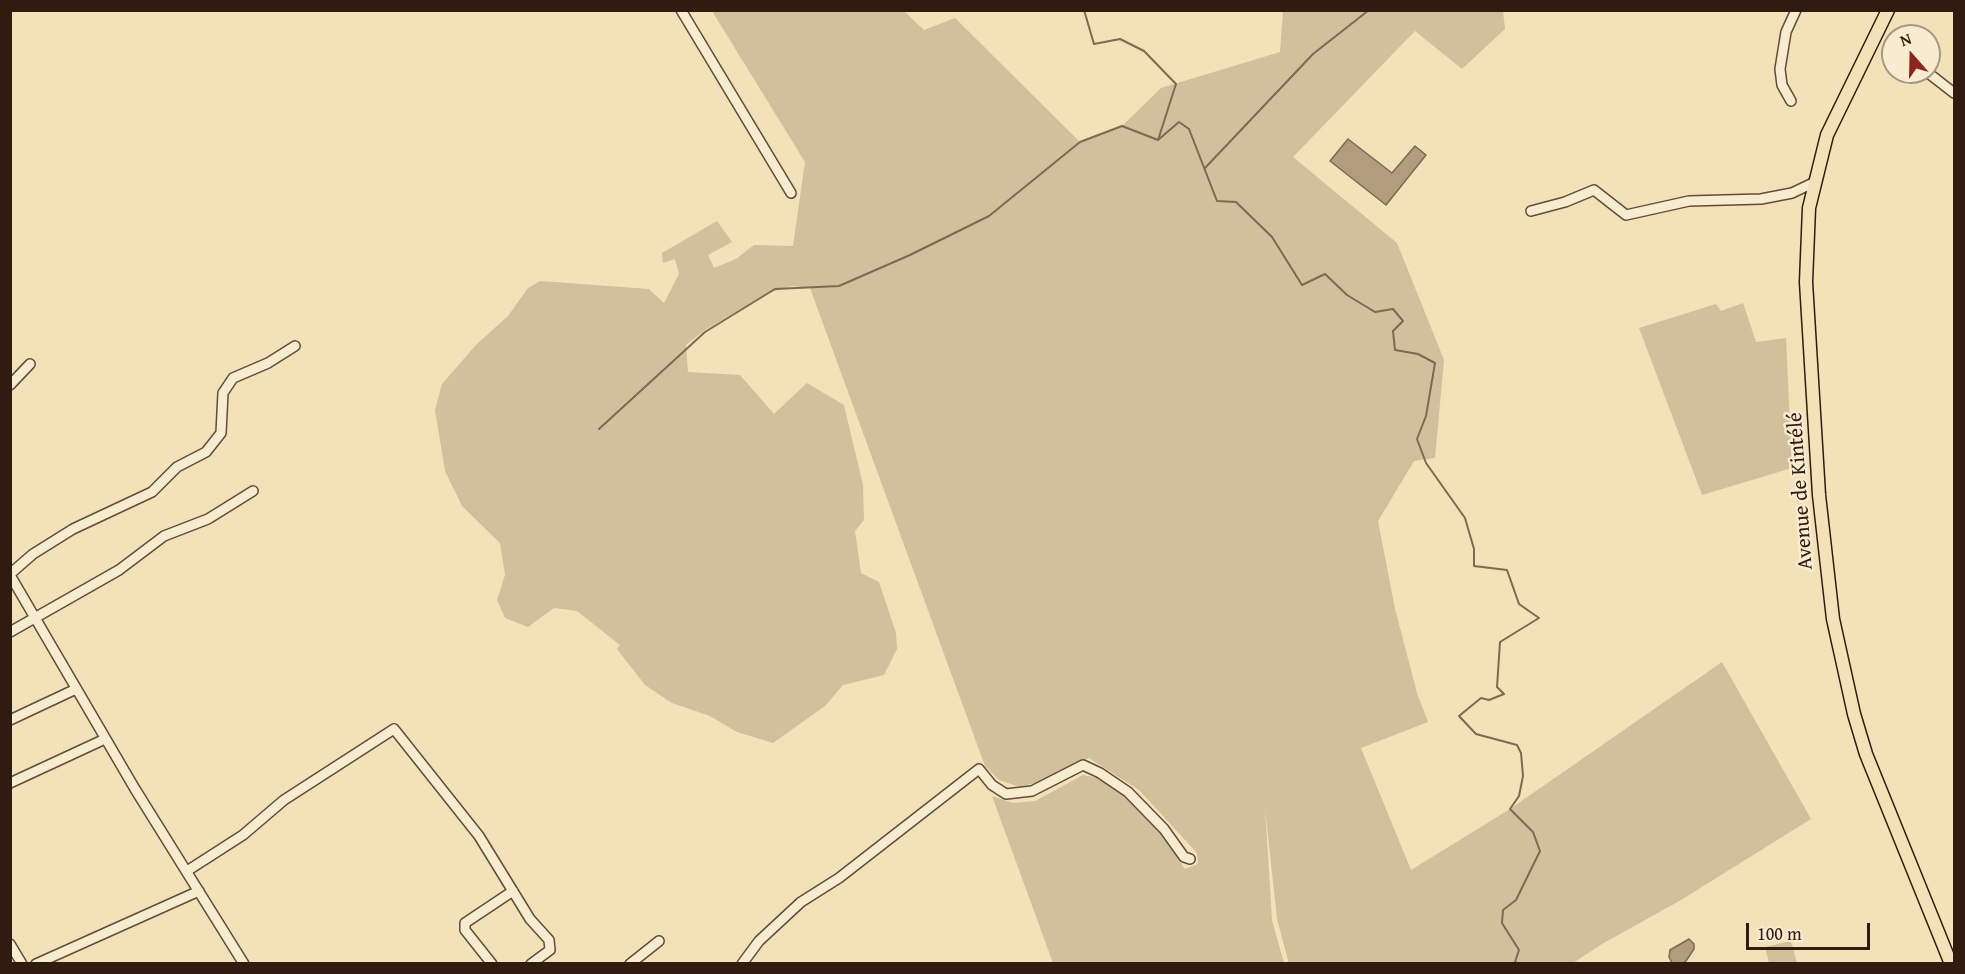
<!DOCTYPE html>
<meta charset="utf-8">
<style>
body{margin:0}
#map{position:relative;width:1965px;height:974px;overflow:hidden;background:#f3e1b7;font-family:"Gentium Book Plus",serif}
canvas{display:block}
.frame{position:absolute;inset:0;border:12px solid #311a10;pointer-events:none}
.north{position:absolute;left:1881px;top:24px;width:60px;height:60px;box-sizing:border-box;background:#f7ecd0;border:2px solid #a89883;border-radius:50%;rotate:340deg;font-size:16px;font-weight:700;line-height:24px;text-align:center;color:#311a10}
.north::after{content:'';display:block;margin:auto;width:21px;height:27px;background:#8f2418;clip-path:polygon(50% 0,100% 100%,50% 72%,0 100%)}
.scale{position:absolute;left:1746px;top:923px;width:124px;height:27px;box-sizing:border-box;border:3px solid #311a10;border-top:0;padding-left:8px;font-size:18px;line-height:21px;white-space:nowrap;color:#311a10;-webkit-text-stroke:4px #f7ecd0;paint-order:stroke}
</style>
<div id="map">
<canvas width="1965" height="974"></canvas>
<div class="frame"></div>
<div class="north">N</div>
<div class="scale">100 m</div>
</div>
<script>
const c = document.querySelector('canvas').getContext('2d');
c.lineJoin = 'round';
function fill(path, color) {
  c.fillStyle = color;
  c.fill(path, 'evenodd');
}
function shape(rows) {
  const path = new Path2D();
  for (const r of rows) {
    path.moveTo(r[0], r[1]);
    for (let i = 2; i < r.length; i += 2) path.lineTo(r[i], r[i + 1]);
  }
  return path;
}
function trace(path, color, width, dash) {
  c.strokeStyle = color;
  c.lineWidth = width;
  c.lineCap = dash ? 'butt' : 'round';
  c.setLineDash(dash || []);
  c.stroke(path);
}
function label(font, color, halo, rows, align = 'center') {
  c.font = font + ' "Gentium Book Plus",serif';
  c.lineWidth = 5;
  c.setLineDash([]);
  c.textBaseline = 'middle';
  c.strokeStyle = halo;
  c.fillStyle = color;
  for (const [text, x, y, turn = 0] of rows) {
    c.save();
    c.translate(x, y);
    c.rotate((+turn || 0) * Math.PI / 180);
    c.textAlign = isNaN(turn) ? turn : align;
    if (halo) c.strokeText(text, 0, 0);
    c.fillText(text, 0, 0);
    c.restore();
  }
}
const green = shape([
 [712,11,904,11,924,30,955,18,1080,142,1122,126,1161,88,1280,52,1283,11,1503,11,1505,29,1462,69,1415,31,1293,157,1397,243,1444,360,1435,458,1414,461,1378,521,1395,609,1417,693,1428,722,1361,748,1411,870,1510,809,1722,662,1811,819,1681,900,1602,944,1573,963,1289,964,1277,919,1265,808,1272,920,1284,963,1053,963,992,796,1013,803,1035,801,1083,775,1097,778,1121,793,1159,832,1185,869,1198,864,1197,853,1139,790,1089,758,1038,782,1020,787,999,780,985,766,810,288,792,286,768,293,705,330,686,345,688,372,740,375,774,414,807,383,844,405,863,485,864,520,855,531,861,573,879,582,896,633,897,649,884,675,843,685,825,706,773,743,737,732,710,716,672,703,645,685,617,649,620,645,577,611,554,608,528,627,505,618,497,600,505,575,500,543,462,506,445,471,435,410,442,384,476,345,508,316,528,288,540,281,649,289,664,303,679,274,675,259,663,263,662,253,717,221,732,242,708,255,714,268,736,259,754,245,793,246,805,162],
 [1743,303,1756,342,1786,338,1792,468,1702,495,1639,328,1716,304,1721,311],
 [1791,941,1797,963,1769,963,1765,947]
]);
const water = shape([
 [1348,139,1392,173,1415,146,1426,155,1386,205,1330,161,1348,139],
 [1689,939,1694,944,1694,949,1686,961,1683,963,1672,963,1669,957,1670,950,1689,939]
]);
const stream = shape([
 [1084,10,1094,44,1120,39,1144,51,1176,84,1158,140,1179,122,1189,129,1217,201,1236,202,1272,237,1302,285,1325,274,1347,295,1375,312,1393,309,1403,321,1393,331,1395,350,1418,354,1435,363,1426,416,1417,439,1426,463,1465,518,1474,549,1474,566,1507,570,1519,604,1539,618,1500,642,1497,687,1504,694,1489,700,1481,698,1459,716,1476,734,1517,745,1521,753,1523,776,1519,796,1510,809,1533,832,1540,851,1516,900,1503,910,1502,923,1519,950,1515,962,1519,964],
 [1205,168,1313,54,1369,10],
 [599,429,705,332,775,289,839,286,910,255,989,216,1080,142,1122,126,1158,140]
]);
const minor = shape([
 [681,10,791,193],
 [1927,72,1954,93],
 [1791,101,1782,85,1780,69,1786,32,1796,10],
 [1531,211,1565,202,1594,190,1626,215,1689,201,1761,199,1792,193,1813,183],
 [10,385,30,364],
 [10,574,33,554,73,529,152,492,177,467,206,452,221,433,223,393,233,378,268,363,295,346],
 [10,575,135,789,244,964],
 [10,632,119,570,164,536,208,519,253,491],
 [10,720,76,689],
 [10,783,105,739],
 [187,871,243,835,284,800,394,729,479,836,530,919,549,940,550,950,531,964],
 [10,944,22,964],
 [36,964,199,891],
 [492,964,465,930,465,923,513,891],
 [630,964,659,941],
 [742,964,759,941,801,902,839,878,979,769,992,785,1006,794,1032,791,1083,765,1100,773,1128,792,1164,829,1184,857,1190,859]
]);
const major = shape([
 [1888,10,1827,135,1809,208,1806,282,1819,495,1833,619,1854,714,1866,754,1951,964]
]);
const streetNames = [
 ["Avenue de Kintélé",1801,491,-94]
];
fill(green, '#d2bf9b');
fill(water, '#b19d7e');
trace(water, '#7e6952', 1.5);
trace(stream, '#7e6952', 2);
trace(minor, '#624c3a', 12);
trace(major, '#311a10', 15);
trace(minor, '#f7ecd0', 9);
trace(major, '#f3e1b7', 12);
label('21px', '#311a10', '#f7ecd0', streetNames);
</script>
